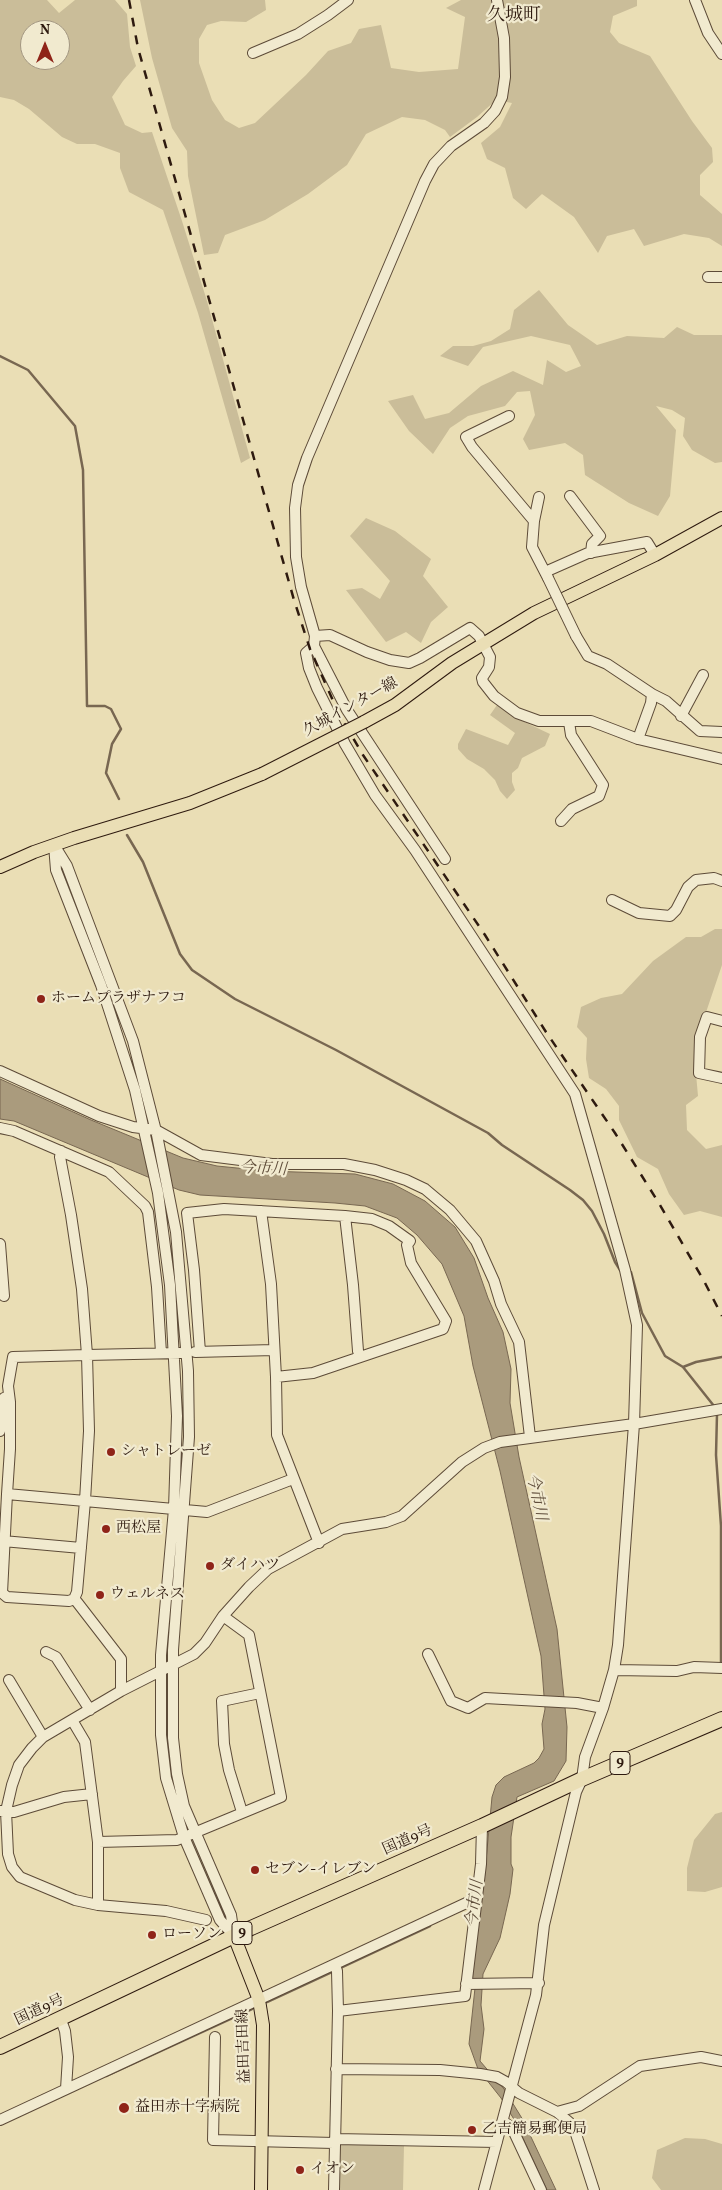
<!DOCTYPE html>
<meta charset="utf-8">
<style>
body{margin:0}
#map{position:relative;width:722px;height:2190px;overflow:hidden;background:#eadeb5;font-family:Vollkorn,serif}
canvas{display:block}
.north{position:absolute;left:20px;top:20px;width:50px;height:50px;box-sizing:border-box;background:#f1eacf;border:1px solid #a39782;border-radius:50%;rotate:0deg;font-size:14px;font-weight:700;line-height:20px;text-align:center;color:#2e1a0f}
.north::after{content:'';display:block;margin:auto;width:18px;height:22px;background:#8f2418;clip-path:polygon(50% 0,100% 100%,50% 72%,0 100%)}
</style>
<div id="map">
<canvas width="722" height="2190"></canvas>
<div class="north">N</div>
</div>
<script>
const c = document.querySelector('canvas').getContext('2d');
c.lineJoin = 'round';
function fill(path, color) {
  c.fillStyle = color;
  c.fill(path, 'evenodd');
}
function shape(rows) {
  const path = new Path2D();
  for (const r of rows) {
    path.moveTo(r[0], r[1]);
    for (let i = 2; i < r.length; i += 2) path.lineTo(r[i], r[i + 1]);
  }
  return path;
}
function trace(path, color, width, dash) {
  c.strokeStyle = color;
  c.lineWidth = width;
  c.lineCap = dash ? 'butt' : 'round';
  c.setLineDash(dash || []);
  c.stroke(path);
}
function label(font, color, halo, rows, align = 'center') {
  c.font = font + ' Vollkorn,"Noto Serif JP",serif';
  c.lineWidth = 4.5;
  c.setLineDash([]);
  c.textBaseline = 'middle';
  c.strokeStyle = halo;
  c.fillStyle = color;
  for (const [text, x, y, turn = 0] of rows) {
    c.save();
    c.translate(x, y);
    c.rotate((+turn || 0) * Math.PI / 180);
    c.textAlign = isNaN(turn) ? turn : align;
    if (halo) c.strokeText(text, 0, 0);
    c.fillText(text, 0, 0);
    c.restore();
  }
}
const green = shape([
 [0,0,47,0,59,13,75,0,115,0,127,14,130,47,136,66,123,81,112,97,125,125,142,133,152,132,182,221,207,301,250,458,241,463,198,313,163,210,129,192,120,168,120,153,95,144,77,144,62,137,29,109,14,100,0,97],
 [30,30,60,30,60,60,30,60],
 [140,0,265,0,266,10,246,22,221,21,207,25,199,39,199,63,212,100,225,120,239,128,255,123,306,75,328,51,351,43,359,29,381,25,391,68,419,72,458,69,465,17,446,8,461,0,637,0,637,6,613,16,610,32,619,43,650,56,692,121,712,148,713,162,700,175,700,195,722,214,722,246,709,238,684,234,644,246,634,229,607,236,598,253,574,217,542,194,526,209,513,198,505,168,487,159,481,143,500,127,512,103,496,100,477,117,450,137,445,130,425,120,402,117,366,134,347,165,308,194,265,220,225,235,218,253,204,255,188,176,187,151,172,128,152,58],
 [539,290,568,325,597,345,627,336,664,338,677,327,694,335,722,335,722,462,715,463,692,450,683,436,685,418,672,410,656,406,676,430,670,496,658,516,629,503,585,475,583,455,565,443,529,450,523,439,535,415,530,391,517,392,505,406,468,416,450,428,433,454,409,431,388,401,413,395,425,419,449,413,481,386,513,371,543,385,547,360,566,372,581,366,570,345,531,336,483,347,468,366,440,356,453,346,473,346,491,341,510,329,514,310],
 [366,518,395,531,431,559,423,576,448,607,431,622,421,643,406,632,386,642,346,590,362,588,380,599,390,581,350,536],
 [497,705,518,719,550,734,545,746,522,758,518,768,512,773,512,782,515,790,507,799,500,791,495,780,484,769,467,759,458,749,458,744,466,729,508,745,515,733,490,715],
 [715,929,722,929,722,965,698,1036,696,1074,698,1096,686,1105,687,1130,706,1149,722,1145,722,1217,700,1211,684,1215,669,1194,658,1169,637,1157,619,1120,619,1106,606,1089,589,1078,586,1059,587,1038,577,1027,581,1007,601,998,622,994,653,961,686,937,701,937],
 [722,1812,722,1887,705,1892,687,1891,687,1868,694,1840,715,1814],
 [685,2138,705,2139,722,2144,722,2190,661,2190,652,2178,657,2150],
 [340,2144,404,2146,403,2190,340,2190]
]);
const water = shape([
 [0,1079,91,1120,183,1158,217,1166,267,1171,355,1174,393,1184,425,1201,455,1227,474,1258,488,1298,503,1332,511,1369,510,1403,519,1457,557,1629,567,1727,566,1761,554,1781,517,1797,511,1837,511,1864,513,1869,510,1894,500,1938,483,1974,481,2005,484,2029,480,2061,504,2089,523,2120,556,2190,547,2190,515,2121,501,2098,478,2069,469,2044,475,1988,470,1976,484,1882,492,1797,496,1785,504,1777,534,1763,539,1758,544,1749,542,1724,545,1709,541,1656,500,1471,473,1366,464,1316,442,1264,417,1235,397,1218,365,1206,335,1203,200,1195,179,1190,14,1121,0,1119,0,1079]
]);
const stream = shape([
 [0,356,28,370,75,426,83,470,87,706,105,706,111,709,121,729,112,744,106,773,119,799],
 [127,835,143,862,180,954,192,970,235,999,336,1050,488,1133,502,1145,570,1190,583,1200,592,1211,604,1234,615,1262,620,1270,623,1271],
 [631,1272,642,1313,665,1356,683,1367,714,1406],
 [683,1367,696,1362,722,1357],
 [717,1414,716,1455,721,1526,721,1665],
 [338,1969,430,1926],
 [267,2002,334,1971],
 [106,2076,252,2009]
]);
const minor = shape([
 [695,0,708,33,722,54],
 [253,53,298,34,328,15,348,0],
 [708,277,722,277],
 [509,416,466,437,472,447,534,521,532,547,548,578],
 [570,496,600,536,592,544,591,553],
 [534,521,539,497],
 [545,572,588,553,647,542,655,555],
 [315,636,330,635,367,652,390,660,409,663,420,658,470,628,479,636,490,657,489,667,482,678,483,682,494,696,517,713,539,721,591,721,638,739,722,759],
 [576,636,588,656,607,664,652,694,651,703,638,739],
 [314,646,347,710,445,859],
 [652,694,666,701,700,731,722,732],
 [681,716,703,675],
 [561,821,572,809,599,796,603,785,571,735,569,722],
 [54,845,56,870,101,985,135,1090,158,1193,170,1285,177,1416,174,1509,161,1655,161,1735,166,1778,184,1837,220,1920,234,1936],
 [54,845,67,866,133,1041,157,1135,176,1232,188,1371,189,1437,173,1650,173,1738,177,1774,184,1806,231,1915,234,1936],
 [612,900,639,913,670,916,676,910,688,887,696,880,714,878,722,881],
 [722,1021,707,1017,700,1037,699,1073,722,1078],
 [0,1071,99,1116,133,1127,156,1130,201,1155,272,1164,344,1164,375,1170,406,1180,425,1189,450,1210,476,1241,494,1281,501,1304,519,1342,530,1437],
 [0,1128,14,1131,109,1172,145,1206,148,1212,157,1287,161,1353],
 [61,1151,60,1157,71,1215,82,1289,87,1355,180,1353],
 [261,1211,271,1284,276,1377,277,1435,319,1543],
 [0,1244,4,1296],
 [195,1352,274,1350],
 [200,1352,194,1270,187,1213,224,1209,345,1216,353,1285,358,1351,360,1357],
 [276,1377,313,1373,443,1329,446,1321,411,1263,407,1245,410,1241,389,1226,372,1219,345,1216],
 [0,1431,4,1398,9,1396],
 [7,1494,10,1449,10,1402,8,1386,13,1357,87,1355,89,1431,85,1501,77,1592,74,1599],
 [3,1541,81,1548],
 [46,1652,56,1657,90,1710],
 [428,1654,451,1701,468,1708,485,1698,577,1703,603,1708],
 [614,1670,677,1671,694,1667,722,1668],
 [9,1680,43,1737],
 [121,1691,121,1659,77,1602,74,1599,69,1601,7,1597,2,1593,7,1494,207,1512,293,1479],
 [72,1720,85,1742,98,1842,98,1905],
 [1,1811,14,1812,64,1797,92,1794],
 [242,1812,229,1770,224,1744,222,1701,260,1693],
 [98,1842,177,1840,281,1797,249,1635,223,1616],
 [206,1920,166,1911,98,1905,75,1900,20,1877,12,1867,8,1854,6,1811,12,1785,19,1765,32,1748,43,1737,121,1691,194,1654,205,1643,223,1616,249,1587,268,1569,342,1529,386,1522,402,1516,462,1462,484,1448,500,1442,634,1424,722,1409],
 [466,1984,539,1983],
 [338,2011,465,1996,481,1864,482,1826],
 [61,2020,65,2031,68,2057,66,2089],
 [215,2037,213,2140,334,2143],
 [336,2069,440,2070,480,2074,497,2077,506,2082,519,2093,557,2112,569,2122,575,2131,594,2190],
 [557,2112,579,2106,640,2066,701,2057,722,2061],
 [0,2120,477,1898],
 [503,2121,512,2128,541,2190],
 [335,2139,497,2142],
 [334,2190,338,2011,337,1971,335,1965],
 [484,2190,536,1995,544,1925,576,1792,582,1779,585,1757,603,1708,614,1670,618,1645,634,1424,637,1325,625,1270,575,1094,415,850,375,795,345,744,317,688,309,668,306,653,314,646,315,636,301,587,296,557,295,508,298,485,307,458,425,181,434,164,451,146,484,123,495,111,502,97,505,77,504,38,497,0]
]);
const major = shape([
 [364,722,395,705,452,663,534,613,655,555,722,518],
 [0,867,34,852,74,838,190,803,262,774],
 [234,1936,259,2000,263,2025,261,2190]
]);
const highway = shape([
 [0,2047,251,1928,482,1826,582,1779,722,1719]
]);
const rail = shape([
 [129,0,138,48,294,600,310,649,339,714,363,755,485,935,546,1032,615,1133,660,1205,704,1281,722,1316]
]);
const minorBridge = shape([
 [548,578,576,636]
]);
const majorBridge = shape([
 [262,774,364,722]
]);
const markers = [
 [41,999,5,"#8f2418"],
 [111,1452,5,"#8f2418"],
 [106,1529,5,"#8f2418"],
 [210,1566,5,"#8f2418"],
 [100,1595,5,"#8f2418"],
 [255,1870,5,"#8f2418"],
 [152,1935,5,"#8f2418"],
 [124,2108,6,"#8f2418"],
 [472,2130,5,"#8f2418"],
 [300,2170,5,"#8f2418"]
];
const shields = [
 [620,1763,20],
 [242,1933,20]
];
const shieldNames = [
 ["9",620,1763],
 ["9",242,1933]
];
const streetNames = [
 ["久城インター線",351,708,-29],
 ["国道9号",408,1841,-24],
 ["国道9号",40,2011,-25],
 ["益田吉田線",245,2046,-92]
];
const poiNames = [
 ["ホームプラザナフコ",51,999],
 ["シャトレーゼ",121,1452],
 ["西松屋",116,1529],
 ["ダイハツ",220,1566],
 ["ウェルネス",110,1595],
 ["セブン-イレブン",265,1870],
 ["ローソン",162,1935],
 ["益田赤十字病院",135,2108],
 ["乙吉簡易郵便局",482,2130],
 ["イオン",310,2170]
];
const waterNames = [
 ["今市川",263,1170,3],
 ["今市川",535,1497,78],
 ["今市川",476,1904,-83]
];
const quarterNames = [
 ["久城町",514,17]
];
fill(green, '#cabd99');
fill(water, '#aa9b7d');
trace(water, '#786751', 1);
trace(stream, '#786751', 2.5);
trace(minor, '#5d4b38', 12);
trace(major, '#2e1a0f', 14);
trace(highway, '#2e1a0f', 16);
trace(minor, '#f1eacf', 10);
trace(major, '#eadeb5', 12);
trace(highway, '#eadeb5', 14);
trace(rail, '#2e1a0f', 2.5, [9, 9]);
trace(minorBridge, '#5d4b38', 12, []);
trace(majorBridge, '#2e1a0f', 14, []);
trace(minorBridge, '#f1eacf', 10);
trace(majorBridge, '#eadeb5', 12);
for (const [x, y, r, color] of markers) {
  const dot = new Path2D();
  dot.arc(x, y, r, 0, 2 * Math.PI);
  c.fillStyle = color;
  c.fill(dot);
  trace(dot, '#f1eacf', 2);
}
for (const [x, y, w] of shields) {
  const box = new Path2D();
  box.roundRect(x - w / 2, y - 11.5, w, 23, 4);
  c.fillStyle = '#f1eacf';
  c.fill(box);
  trace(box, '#2e1a0f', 1);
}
label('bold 14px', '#2e1a0f', null, shieldNames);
label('15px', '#2e1a0f', '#f1eacf', streetNames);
label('15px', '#2e1a0f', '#f1eacf', poiNames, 'left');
label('italic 16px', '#604e3b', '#f1eacf', waterNames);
label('18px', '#2e1a0f', '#f1eacf', quarterNames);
</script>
